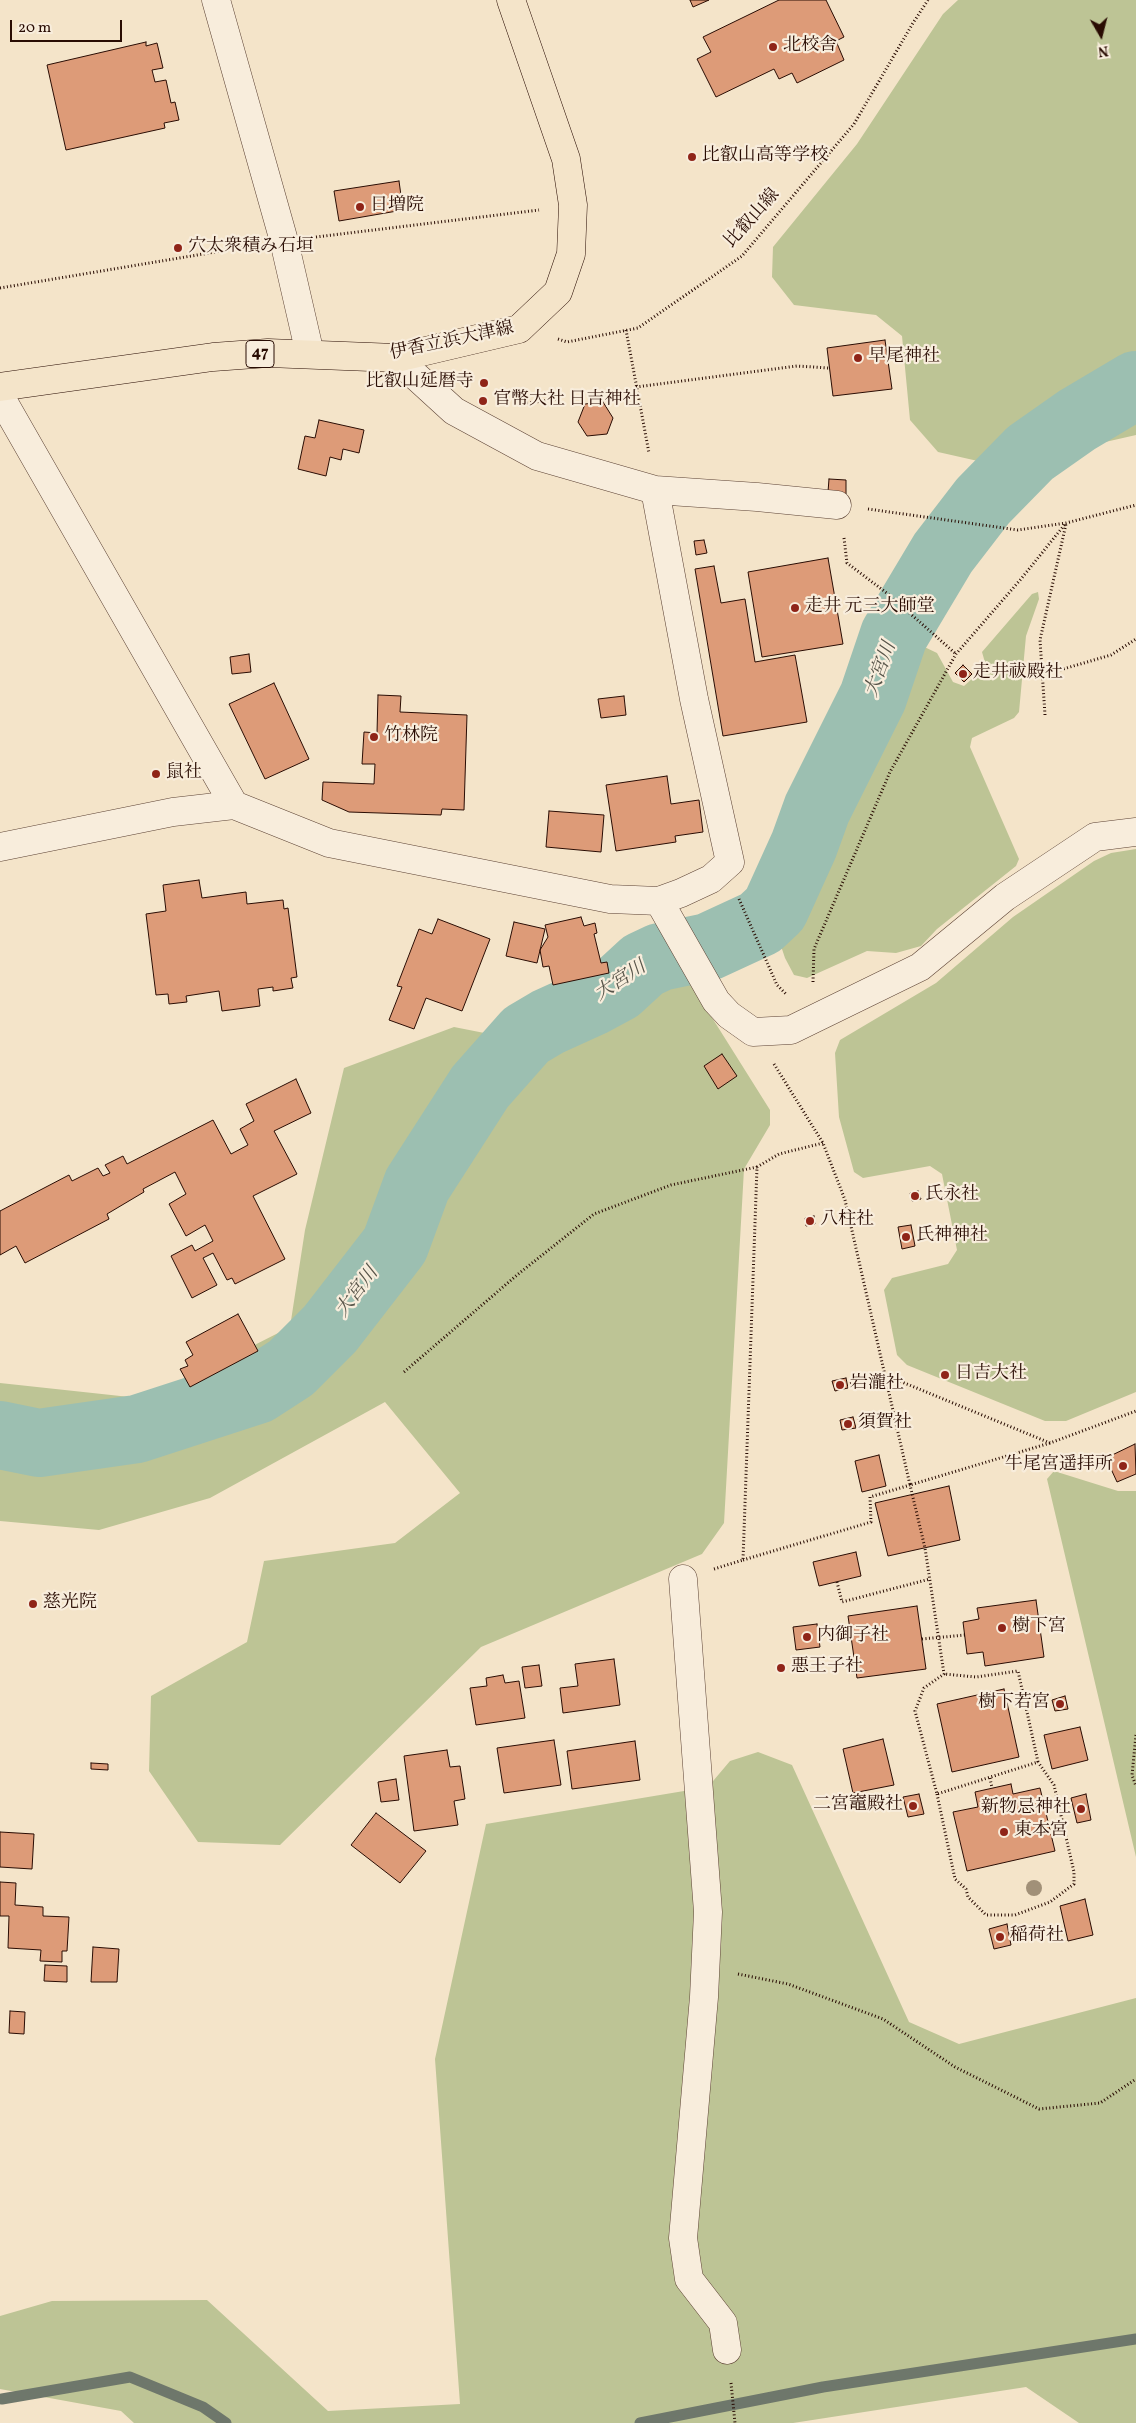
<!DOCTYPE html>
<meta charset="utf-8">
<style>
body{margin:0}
#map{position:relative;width:1136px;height:2423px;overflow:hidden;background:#f4e4c9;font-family:Vollkorn,serif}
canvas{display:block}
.north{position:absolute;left:1076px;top:10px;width:50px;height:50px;-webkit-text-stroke:4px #f8eddc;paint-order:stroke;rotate:172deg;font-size:14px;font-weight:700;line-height:20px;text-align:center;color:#290c03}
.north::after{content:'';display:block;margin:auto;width:18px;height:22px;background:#290c03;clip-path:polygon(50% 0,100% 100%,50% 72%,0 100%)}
.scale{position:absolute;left:10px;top:20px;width:112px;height:22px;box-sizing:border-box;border:2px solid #290c03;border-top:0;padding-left:6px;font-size:15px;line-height:18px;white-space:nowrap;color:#290c03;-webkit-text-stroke:4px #f8eddc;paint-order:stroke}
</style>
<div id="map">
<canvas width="1136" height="2423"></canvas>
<div class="north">N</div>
<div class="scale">20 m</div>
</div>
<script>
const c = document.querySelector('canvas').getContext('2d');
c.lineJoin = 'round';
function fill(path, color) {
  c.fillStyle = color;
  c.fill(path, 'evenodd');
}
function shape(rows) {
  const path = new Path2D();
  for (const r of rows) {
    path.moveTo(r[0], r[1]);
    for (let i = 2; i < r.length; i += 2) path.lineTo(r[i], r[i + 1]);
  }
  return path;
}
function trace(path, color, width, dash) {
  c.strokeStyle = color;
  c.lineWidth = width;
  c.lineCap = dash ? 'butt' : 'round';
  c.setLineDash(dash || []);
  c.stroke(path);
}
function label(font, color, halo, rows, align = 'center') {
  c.font = font + ' Vollkorn,"Noto Serif JP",serif';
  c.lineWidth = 4.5;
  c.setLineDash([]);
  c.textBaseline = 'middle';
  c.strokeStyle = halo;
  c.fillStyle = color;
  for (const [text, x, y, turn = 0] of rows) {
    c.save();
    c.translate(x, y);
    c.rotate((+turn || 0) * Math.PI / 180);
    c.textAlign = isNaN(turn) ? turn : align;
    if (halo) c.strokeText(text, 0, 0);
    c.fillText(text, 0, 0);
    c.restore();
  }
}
const green = shape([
 [958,0,1136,0,1136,435,1000,466,938,452,910,420,902,336,876,315,794,305,772,277,773,247,857,144,943,14],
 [1038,592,1039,599,1026,636,1019,712,1014,718,972,738,970,747,1019,859,1016,866,937,929,921,946,896,953,867,951,807,978,794,975,785,958,780,943,782,933,807,896,830,846,835,811,843,787,884,716,906,647,914,642,937,653,953,682,964,686,986,666,982,652,1032,594],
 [1136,849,1136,1392,1066,1421,1045,1421,907,1365,897,1355,884,1290,892,1278,948,1264,957,1250,942,1174,930,1166,863,1178,854,1172,839,1117,835,1053,840,1040,936,983,1013,917,1094,861,1111,853],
 [668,968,684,973,770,1110,770,1125,744,1169,724,1523,702,1554,481,1647,280,1845,198,1842,149,1771,151,1696,247,1642,264,1561,395,1543,460,1493,385,1402,210,1498,99,1530,0,1521,0,1383,148,1399,290,1327,305,1230,344,1068,454,1027,540,1044,607,1010,638,986],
 [1054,1471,1118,1491,1136,1491,1136,1857,1047,1479],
 [758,1752,792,1765,909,2022,959,2044,1136,1998,1136,2423,1079,2423,1026,2387,793,2423,134,2423,121,2411,0,2389,0,2316,52,2301,207,2300,328,2411,460,2404,435,2059,486,1824,708,1787,730,1761]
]);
const stream = shape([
 [2,2399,130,2377,203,2407,226,2423],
 [640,2423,823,2387,1136,2339]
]);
const river = shape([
 [0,1435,39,1443,137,1429,257,1390,291,1368,330,1329,395,1245,417,1185,480,1087,526,1035,548,1022,592,1002,618,988,643,965,660,957,708,947,760,923,775,909,804,845,817,809,873,697,894,635,943,553,983,501,1030,453,1077,420,1136,385]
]);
const building = shape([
 [690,0,709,0,693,7,690,0],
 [779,0,826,0,844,37,836,41,844,60,797,83,792,73,779,79,774,69,716,97,697,59,711,52,703,37,779,0],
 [146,42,146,46,157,43,163,68,152,70,155,82,166,80,171,103,175,102,179,120,164,123,165,128,66,150,47,65,146,42],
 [399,181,403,210,339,221,334,191,399,181],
 [885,340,892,389,833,396,827,348,885,340],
 [603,402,613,418,607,434,587,436,578,422,585,404,603,402],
 [319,420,364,430,359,453,343,449,341,460,330,457,326,476,298,469,305,436,315,438,319,420],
 [829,479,846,480,846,494,828,492,829,479],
 [704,540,707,553,696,555,694,541,704,540],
 [828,558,843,644,762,657,748,572,828,558],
 [714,566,721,603,745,599,755,662,795,655,807,722,723,736,695,569,714,566],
 [249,654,251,672,232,674,230,657,249,654],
 [963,665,972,674,964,682,955,673,963,665],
 [274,683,309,759,265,779,229,704,274,683],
 [378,695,401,696,400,712,467,715,464,810,442,809,441,815,349,812,322,800,323,782,374,784,375,764,362,764,364,732,377,733,378,695],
 [624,696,626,715,601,718,598,699,624,696],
 [667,776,671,804,699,800,703,832,675,836,676,842,616,851,606,785,667,776],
 [549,811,604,815,601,852,546,847,549,811],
 [199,880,202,898,246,892,247,904,283,900,284,909,288,908,297,977,291,978,293,988,273,991,273,987,258,989,260,1006,222,1011,219,991,186,996,187,1002,169,1004,168,994,156,995,146,914,166,911,163,885,199,880],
 [581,917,584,926,595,923,597,933,594,934,601,963,607,962,609,973,553,985,549,966,543,967,540,950,548,937,545,925,581,917],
 [438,919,490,939,462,1011,426,998,414,1029,389,1020,402,987,397,986,419,929,432,934,438,919],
 [514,922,545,929,537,963,506,956,514,922],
 [722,1054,737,1076,718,1089,704,1066,722,1054],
 [296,1079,311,1113,274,1131,297,1174,253,1196,285,1259,235,1284,232,1278,227,1280,213,1253,203,1258,217,1285,192,1298,171,1256,192,1245,195,1251,213,1241,205,1225,186,1236,169,1204,186,1194,175,1172,143,1189,144,1192,107,1214,109,1219,25,1263,16,1246,0,1255,0,1211,69,1175,72,1181,98,1168,103,1176,110,1173,105,1165,123,1156,127,1164,213,1120,231,1154,248,1145,240,1129,254,1121,246,1104,296,1079],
 [918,1191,921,1199,912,1201,910,1193,918,1191],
 [814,1216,815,1224,806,1226,805,1218,814,1216],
 [911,1225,915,1246,902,1249,898,1227,911,1225],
 [238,1314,258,1351,190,1387,180,1369,188,1366,185,1360,193,1355,186,1342,238,1314],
 [846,1378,848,1388,835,1391,832,1381,846,1378],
 [853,1417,856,1428,842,1430,840,1420,853,1417],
 [1135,1444,1136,1474,1117,1482,1106,1458,1135,1444],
 [879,1455,886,1486,862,1492,855,1461,879,1455],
 [949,1486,960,1540,888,1556,875,1503,949,1486],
 [856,1552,861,1576,819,1586,813,1562,856,1552],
 [1036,1600,1044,1657,985,1666,983,1652,967,1654,963,1622,979,1619,977,1608,1036,1600],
 [917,1606,926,1669,857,1678,848,1616,917,1606],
 [817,1624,820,1647,796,1650,793,1627,817,1624],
 [614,1659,620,1705,563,1713,560,1688,578,1686,575,1664,614,1659],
 [539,1665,542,1686,525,1688,522,1667,539,1665],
 [503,1675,505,1683,519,1681,525,1718,476,1725,470,1688,487,1686,486,1678,503,1675],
 [1004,1689,1019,1757,952,1772,937,1704,1004,1689],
 [1065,1696,1068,1709,1055,1711,1052,1700,1065,1696],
 [1080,1727,1088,1760,1052,1769,1044,1735,1080,1727],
 [883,1739,894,1785,853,1793,843,1749,883,1739],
 [554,1740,561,1785,504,1793,497,1748,554,1740],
 [635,1741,640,1780,572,1789,567,1751,635,1741],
 [447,1750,450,1767,460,1766,465,1799,454,1801,458,1825,414,1831,404,1756,447,1750],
 [91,1763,108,1764,108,1770,91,1769,91,1763],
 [396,1779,399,1800,381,1802,378,1782,396,1779],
 [1011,1784,1013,1794,1040,1788,1055,1851,967,1871,953,1812,978,1807,975,1792,1011,1784],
 [919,1794,924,1814,908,1817,903,1797,919,1794],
 [1086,1794,1091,1820,1077,1823,1071,1798,1086,1794],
 [376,1813,426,1851,400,1883,351,1845,376,1813],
 [0,1832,34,1834,32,1869,0,1867,0,1832],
 [0,1882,16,1883,15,1905,43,1907,43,1916,69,1917,67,1951,62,1951,62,1962,40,1961,41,1950,8,1948,9,1916,0,1916,0,1882],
 [1085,1899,1093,1935,1068,1941,1060,1906,1085,1899],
 [1007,1924,1011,1945,994,1949,989,1929,1007,1924],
 [93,1947,119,1949,117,1982,91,1982,93,1947],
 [45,1965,67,1966,67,1982,44,1981,45,1965],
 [10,2011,25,2012,24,2034,9,2033,10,2011]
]);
const path = shape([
 [316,237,539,210],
 [0,288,251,246],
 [626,330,649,453],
 [558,339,567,342,638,328,742,256,854,124,913,23,928,0],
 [636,387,797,366,829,368],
 [527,403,558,399],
 [868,509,1018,530,1066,523,1136,505],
 [844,538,847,563,888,594,956,654],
 [1041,678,1053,672,1111,655,1136,639],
 [1045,715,1040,640,1066,524],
 [739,899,777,985,787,995],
 [813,982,814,949,890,772,956,654,1021,579,1066,523],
 [774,1064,823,1143,845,1200,910,1485,1050,1443],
 [404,1372,517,1275,594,1214,671,1185,757,1167],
 [850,1383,885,1375,1050,1443,1136,1411],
 [858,1421,894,1413],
 [743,1560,871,1522,870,1497,910,1485,925,1548,944,1674,924,1688,915,1711,937,1794,1038,1762,1018,1671,976,1677,944,1674],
 [714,1569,743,1560,757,1167,779,1154,823,1143],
 [837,1582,842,1602,930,1579],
 [922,1639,965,1635],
 [1136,1735,1132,1775,1136,1786],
 [990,1778,992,1788],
 [937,1794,955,1879,966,1889,968,1897,986,1915,1015,1915,1050,1902,1074,1884,1074,1872,1054,1785,1038,1762],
 [738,1974,788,1984,883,2019,955,2067,1039,2109,1100,2103,1136,2079],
 [731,2383,735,2423]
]);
const minor = shape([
 [216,0,284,241,310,354],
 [396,358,454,411,537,456,655,490,757,497,837,505],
 [0,396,234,805],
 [0,847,173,812,234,805,329,843,610,899,659,901,681,893,711,879,730,862,694,699,655,490],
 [659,901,716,1001,729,1015,753,1032,791,1030,920,967,1005,897,1095,837,1136,832],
 [683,1579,708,1912,704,1997,683,2238,689,2279,723,2323,727,2350]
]);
const major = shape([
 [0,387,213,357,268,353,396,358,519,329,558,292,571,254,573,205,566,159,511,0]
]);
const trees = [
 [1034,1888]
];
const markers = [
 [773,47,5,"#8f2418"],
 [692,157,5,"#8f2418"],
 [360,207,5,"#8f2418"],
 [178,248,5,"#8f2418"],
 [858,358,5,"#8f2418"],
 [484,383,5,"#8f2418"],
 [483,401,5,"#8f2418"],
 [795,608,5,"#8f2418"],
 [963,674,5,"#8f2418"],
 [374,737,5,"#8f2418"],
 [156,774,5,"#8f2418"],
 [915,1196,5,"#8f2418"],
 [810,1221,5,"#8f2418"],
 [906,1237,5,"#8f2418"],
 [945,1375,5,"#8f2418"],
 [840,1385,5,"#8f2418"],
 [848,1424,5,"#8f2418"],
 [1123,1466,5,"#8f2418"],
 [33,1604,5,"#8f2418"],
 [1002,1628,5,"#8f2418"],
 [807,1637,5,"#8f2418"],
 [781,1668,5,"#8f2418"],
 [1060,1704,5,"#8f2418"],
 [913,1806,5,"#8f2418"],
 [1081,1809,5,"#8f2418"],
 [1004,1832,5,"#8f2418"],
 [1000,1937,5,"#8f2418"]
];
const shields = [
 [260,354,28]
];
const shieldNames = [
 ["47",260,354]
];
const poiNames = [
 ["北校舎",783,47],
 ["比叡山高等学校",702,157],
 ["日増院",370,207],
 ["穴太衆積み石垣",188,248],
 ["早尾神社",868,358],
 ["比叡山延暦寺",474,383,"right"],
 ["官幣大社 日吉神社",493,401],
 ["走井 元三大師堂",805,608],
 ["走井祓殿社",973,674],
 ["竹林院",384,737],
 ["鼠社",166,774],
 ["氏永社",925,1196],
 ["八柱社",820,1221],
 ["氏神神社",916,1237],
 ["日吉大社",955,1375],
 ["岩瀧社",850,1385],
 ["須賀社",858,1424],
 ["牛尾宮遥拝所",1113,1466,"right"],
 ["慈光院",43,1604],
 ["樹下宮",1012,1628],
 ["内御子社",817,1637],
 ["悪王子社",791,1668],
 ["樹下若宮",1050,1704,"right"],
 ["二宮竈殿社",903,1806,"right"],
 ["新物忌神社",1071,1809,"right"],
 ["東本宮",1014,1832],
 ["稲荷社",1010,1937]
];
const streetNames = [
 ["比叡山線",753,219,-48],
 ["伊香立浜大津線",452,342,-12]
];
const waterNames = [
 ["大宮川",882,670,-70],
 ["大宮川",621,982,-33],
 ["大宮川",358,1293,-53]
];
fill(green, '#bdc495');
trace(stream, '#6e776b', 11);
trace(river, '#9cbfb1', 68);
fill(building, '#dd9b78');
trace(building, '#290c03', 1);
trace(minor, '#5c4234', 29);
trace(major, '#290c03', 29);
trace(path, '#290c03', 3, [1, 2.5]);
trace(minor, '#f8eddc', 28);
trace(major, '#f4e4c9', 28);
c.fillStyle = '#a19078';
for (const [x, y] of trees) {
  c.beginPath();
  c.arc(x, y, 8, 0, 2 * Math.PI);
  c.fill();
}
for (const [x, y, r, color] of markers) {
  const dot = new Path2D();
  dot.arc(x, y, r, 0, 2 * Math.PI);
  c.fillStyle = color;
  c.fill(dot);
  trace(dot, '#f8eddc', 2);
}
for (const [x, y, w] of shields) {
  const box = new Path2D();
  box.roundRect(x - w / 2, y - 13.5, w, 27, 4);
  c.fillStyle = '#f8eddc';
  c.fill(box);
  trace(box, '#290c03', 1);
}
label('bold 16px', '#290c03', null, shieldNames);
label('18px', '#290c03', '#f8eddc', poiNames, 'left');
label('18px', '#290c03', '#f8eddc', streetNames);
label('italic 19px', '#575449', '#f8eddc', waterNames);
</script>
